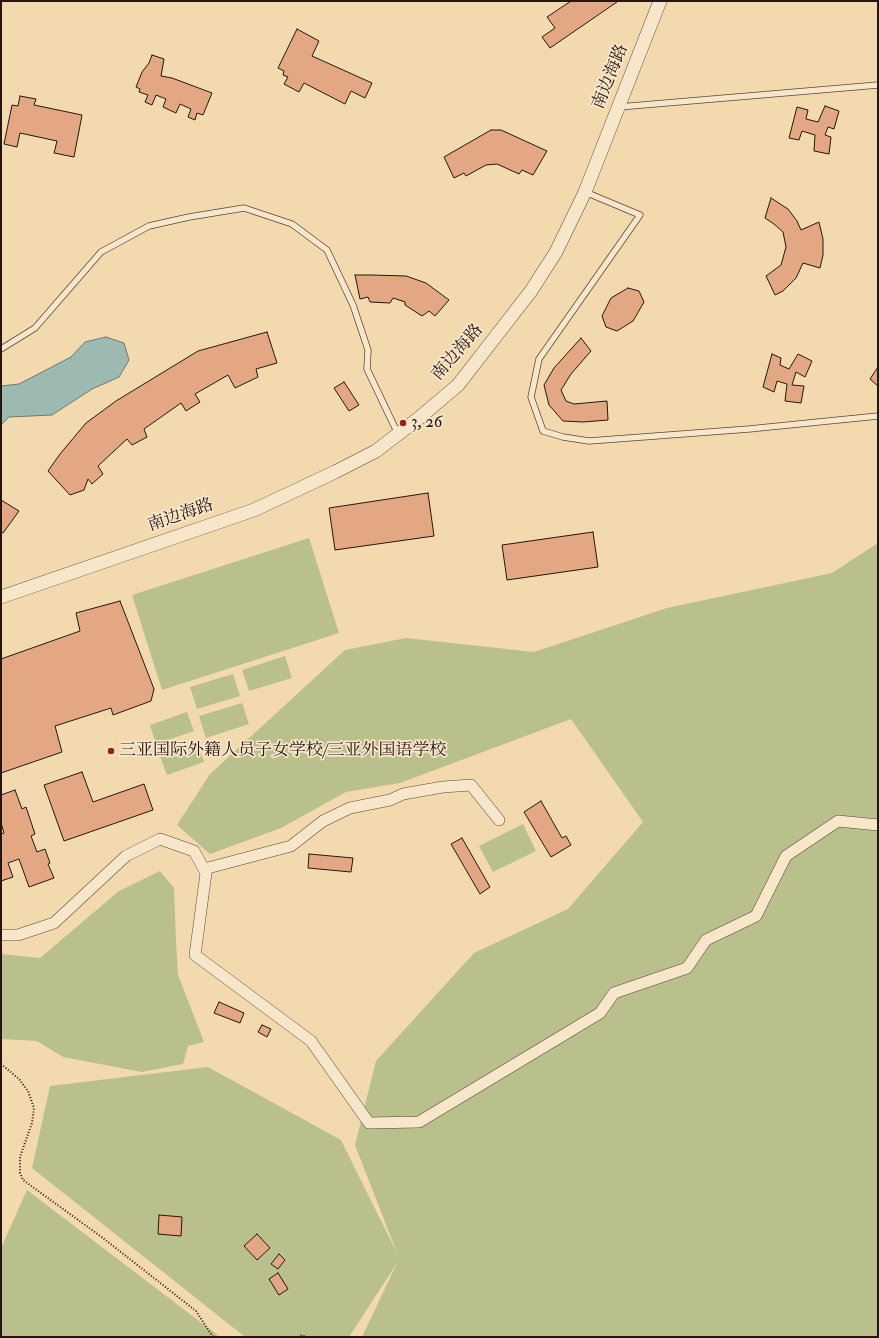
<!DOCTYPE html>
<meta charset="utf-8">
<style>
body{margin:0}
#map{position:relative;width:879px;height:1338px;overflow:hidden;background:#f3d9ae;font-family:"IM FELL Double Pica",serif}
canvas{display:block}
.frame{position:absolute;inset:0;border:2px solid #271610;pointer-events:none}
</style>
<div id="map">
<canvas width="879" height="1338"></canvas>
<div class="frame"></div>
</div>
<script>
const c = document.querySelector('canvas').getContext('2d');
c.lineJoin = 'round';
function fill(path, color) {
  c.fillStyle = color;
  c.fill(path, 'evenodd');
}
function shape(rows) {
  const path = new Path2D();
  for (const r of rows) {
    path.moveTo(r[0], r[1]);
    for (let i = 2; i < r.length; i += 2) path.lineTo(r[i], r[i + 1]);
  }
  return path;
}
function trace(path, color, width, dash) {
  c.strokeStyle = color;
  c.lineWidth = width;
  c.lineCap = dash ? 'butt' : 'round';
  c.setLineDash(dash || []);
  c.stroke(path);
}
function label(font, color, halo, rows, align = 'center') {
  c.font = font + ' "IM FELL Double Pica","Noto Serif SC",serif';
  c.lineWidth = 3.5;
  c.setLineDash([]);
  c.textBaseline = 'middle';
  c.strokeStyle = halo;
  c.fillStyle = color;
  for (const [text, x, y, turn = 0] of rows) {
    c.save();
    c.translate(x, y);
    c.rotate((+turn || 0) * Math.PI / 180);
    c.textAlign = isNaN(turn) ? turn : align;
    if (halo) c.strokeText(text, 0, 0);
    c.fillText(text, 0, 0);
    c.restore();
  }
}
const green = shape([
 [309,538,339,633,162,690,132,595],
 [878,543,878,1337,362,1337,397,1263,349,1337,245,1337,32,1168,50,1086,208,1067,341,1140,397,1253,355,1145,376,1061,474,953,568,909,643,822,571,719,400,783,346,792,281,828,210,854,177,825,210,774,345,650,406,638,534,652,667,608,832,573],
 [285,656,292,678,249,691,242,670],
 [233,674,240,696,197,709,190,687],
 [242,703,249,724,206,738,199,716],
 [187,712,194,731,156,744,150,725],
 [198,743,204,762,167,775,160,756],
 [523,824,536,851,493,872,479,846],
 [160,871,174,888,176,940,178,975,204,1042,188,1046,183,1064,142,1072,63,1057,37,1041,1,1039,1,954,40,958,119,891],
 [27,1190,220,1337,1,1337,1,1248]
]);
const water = shape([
 [106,337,124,343,129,360,119,377,92,389,52,415,9,417,1,425,1,386,19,384,71,357,85,342,106,337]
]);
const building = shape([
 [571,1,616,1,617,2,550,48,542,37,555,28,547,17,571,1],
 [297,29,319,41,312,56,372,83,365,98,351,91,345,104,304,83,299,92,284,84,288,77,283,75,284,71,278,68,297,29],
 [152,55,164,59,161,76,172,78,212,93,203,115,197,113,195,120,188,117,191,109,180,104,176,113,163,107,166,99,156,95,152,105,145,102,148,95,139,92,140,89,136,87,142,72,149,63,152,55],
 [20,96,36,99,34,105,82,115,74,157,54,153,57,141,20,133,17,147,4,144,12,105,18,106,20,96],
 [825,106,839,111,834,129,828,127,825,135,831,137,829,154,814,151,815,135,802,131,799,140,789,138,797,107,808,110,806,119,818,122,825,106],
 [491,130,501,130,547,151,533,175,522,170,519,174,497,164,486,165,466,176,464,173,454,178,444,157,491,130],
 [771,198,788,209,797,221,801,230,819,222,823,239,823,255,820,268,803,263,796,278,783,291,775,295,766,276,781,265,786,247,783,232,774,224,765,218,771,198],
 [355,275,372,275,406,276,426,283,449,300,435,316,429,311,422,316,405,305,405,302,393,298,390,303,370,302,368,297,360,299,355,275],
 [628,288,639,291,644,302,633,321,617,331,606,327,602,316,611,298,628,288],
 [267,332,277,363,256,369,258,377,235,388,228,375,195,394,200,402,186,411,181,403,144,429,147,437,132,445,127,439,98,466,103,474,92,484,88,479,84,490,70,495,48,471,60,454,86,423,116,401,198,351,267,332],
 [581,338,591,351,571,374,561,390,566,401,574,404,607,401,608,420,583,422,563,421,549,405,544,385,554,368,581,338],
 [772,354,781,358,780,365,789,369,798,354,812,361,805,377,796,372,792,385,804,386,801,403,785,401,787,384,777,381,774,392,763,387,772,354],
 [878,367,878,386,870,379,878,367],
 [344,382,359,405,349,411,334,388,344,382],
 [428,493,434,536,335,550,329,508,428,493],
 [1,500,19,511,3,533,1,532,1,500],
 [593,532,598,567,507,580,502,545,593,532],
 [120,601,154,689,151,701,113,715,111,708,55,726,62,752,1,773,1,659,80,631,76,613,120,601],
 [82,772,93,802,144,784,153,810,64,841,44,785,82,772],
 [15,790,22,809,26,807,35,834,31,836,37,852,45,849,50,863,48,864,54,878,29,887,19,859,8,863,13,877,1,881,1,834,4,833,1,823,1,795,15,790],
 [541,801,562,838,566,836,571,845,551,857,524,812,541,801],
 [462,838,490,887,480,894,451,844,462,838],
 [309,854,353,858,351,872,308,868,309,854],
 [219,1002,244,1013,240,1023,214,1013,219,1002],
 [262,1025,271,1029,267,1037,258,1032,262,1025],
 [159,1215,182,1217,181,1236,158,1234,159,1215],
 [257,1234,270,1248,257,1260,244,1246,257,1234],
 [279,1254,285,1260,278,1269,271,1264,279,1254],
 [278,1273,288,1289,279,1295,269,1279,278,1273]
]);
const path = shape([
 [1,1064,19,1079,28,1091,34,1108,32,1123,20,1157,20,1173,23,1180,103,1238,196,1311,213,1337],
 [298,1337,302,1335,306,1337]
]);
const service = shape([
 [619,107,878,85],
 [585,192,640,215,539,359,531,397,543,431,563,437,589,441,749,429,878,416],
 [1,349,35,328,101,252,149,226,189,217,244,208,292,224,327,250,353,305,368,350,367,369,398,434]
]);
const minor = shape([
 [204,869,291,846,323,821,350,808,390,800,403,794,443,787,471,785,499,820],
 [1,935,18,935,54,923,126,856,160,839,194,851,206,873,195,955,311,1041,369,1123,419,1122,600,1013,614,993,687,968,706,940,756,916,786,856,838,821,878,825]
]);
const tertiary = shape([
 [1,597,254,510,335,472,376,451,419,418,458,385,531,291,556,252,585,192,660,1]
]);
const markers = [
 [403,423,4,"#8f2418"],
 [111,751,4,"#8f2418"]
];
const streetNames = [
 ["南边海路",611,77,-68],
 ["南边海路",458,353,-49],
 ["南边海路",181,516,-19]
];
const poiNames = [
 ["3, 26",411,423],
 ["三亚国际外籍人员子女学校/三亚外国语学校",119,751]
];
fill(green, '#b9c08c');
fill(water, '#9db9b2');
trace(water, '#6e7871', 1);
fill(building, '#e3a783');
trace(building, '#271610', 1);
trace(service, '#5a4738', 7);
trace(minor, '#5a4738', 12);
trace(tertiary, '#5a4738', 14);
trace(path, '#271610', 2, [1, 2]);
trace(service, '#f7e6ca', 5.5);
trace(minor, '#f7e6ca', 11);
trace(tertiary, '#f7e6ca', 13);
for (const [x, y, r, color] of markers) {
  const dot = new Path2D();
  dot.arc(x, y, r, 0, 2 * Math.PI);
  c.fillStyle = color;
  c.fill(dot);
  trace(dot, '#f7e6ca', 1.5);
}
label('17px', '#271610', '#f7e6ca', streetNames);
label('17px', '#271610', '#f7e6ca', poiNames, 'left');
</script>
